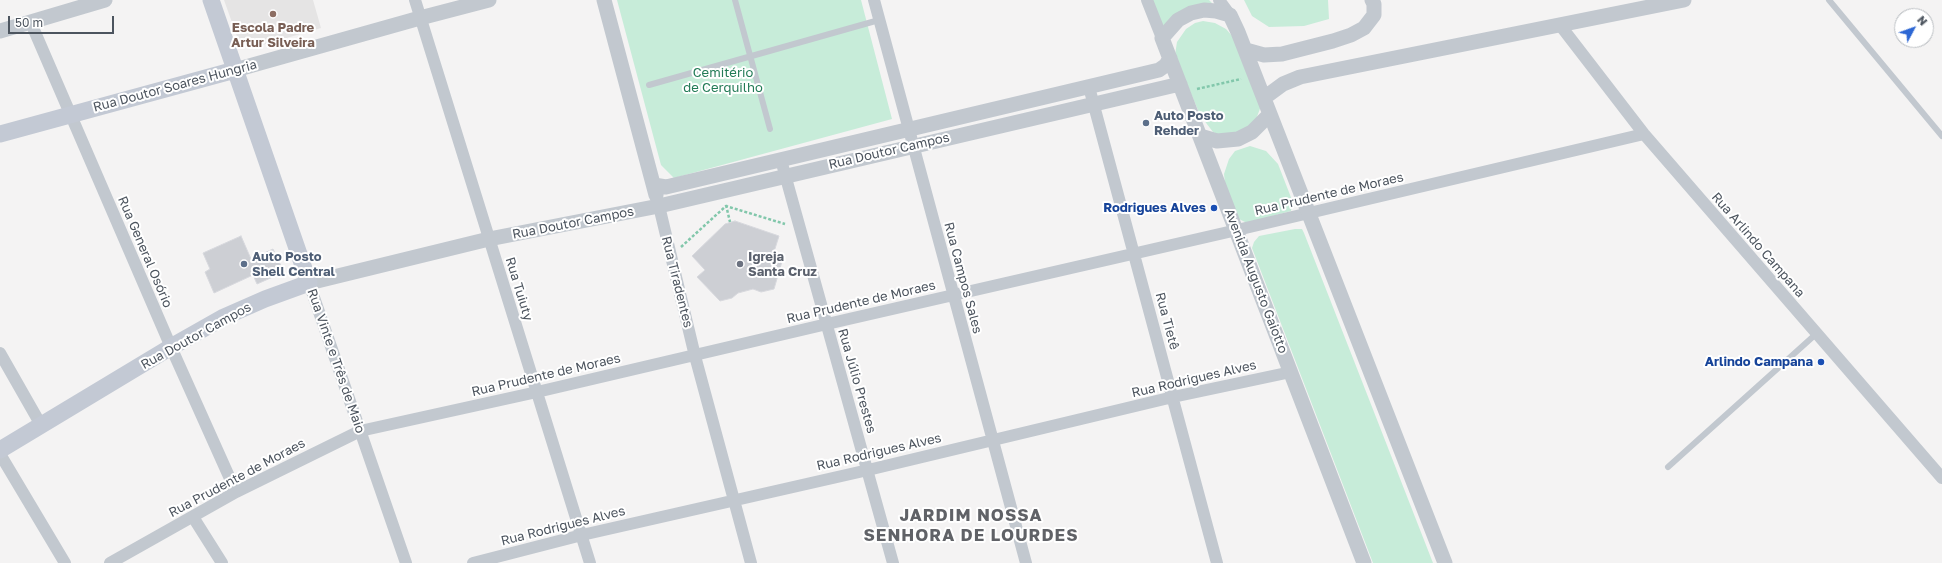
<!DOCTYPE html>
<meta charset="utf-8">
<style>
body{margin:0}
#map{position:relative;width:1942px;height:563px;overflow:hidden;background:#f4f3f3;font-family:"Golos Text",sans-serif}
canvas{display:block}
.north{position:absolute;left:1894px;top:8px;width:40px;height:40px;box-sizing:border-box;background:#fff;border:1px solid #b7bbbf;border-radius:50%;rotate:49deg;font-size:11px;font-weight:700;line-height:16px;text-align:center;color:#4c545e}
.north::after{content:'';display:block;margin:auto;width:14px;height:18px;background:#2d67d4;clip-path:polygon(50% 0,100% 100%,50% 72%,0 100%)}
.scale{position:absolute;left:8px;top:16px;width:106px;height:18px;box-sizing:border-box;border:2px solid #4c545e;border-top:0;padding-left:5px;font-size:12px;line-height:14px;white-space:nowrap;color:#4c545e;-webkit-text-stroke:3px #fff;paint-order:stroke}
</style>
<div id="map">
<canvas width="1942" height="563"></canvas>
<div class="north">N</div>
<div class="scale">50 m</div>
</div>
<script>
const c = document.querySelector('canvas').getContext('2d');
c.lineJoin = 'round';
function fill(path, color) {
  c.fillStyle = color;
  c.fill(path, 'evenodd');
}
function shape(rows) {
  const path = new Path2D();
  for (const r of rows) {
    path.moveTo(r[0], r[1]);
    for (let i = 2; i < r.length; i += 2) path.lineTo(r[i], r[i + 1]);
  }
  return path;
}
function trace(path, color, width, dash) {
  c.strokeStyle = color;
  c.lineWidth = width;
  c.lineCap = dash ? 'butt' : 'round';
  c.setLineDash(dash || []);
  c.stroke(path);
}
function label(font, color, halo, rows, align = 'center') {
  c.font = font + ' "Golos Text",sans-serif';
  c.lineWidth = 4;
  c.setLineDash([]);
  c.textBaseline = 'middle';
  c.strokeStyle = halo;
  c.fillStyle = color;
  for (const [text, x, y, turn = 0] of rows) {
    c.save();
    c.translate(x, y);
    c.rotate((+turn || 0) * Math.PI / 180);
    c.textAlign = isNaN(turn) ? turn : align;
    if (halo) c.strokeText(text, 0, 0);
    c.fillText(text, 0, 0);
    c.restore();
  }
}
const education = shape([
 [224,0,313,0,321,28,252,48,244,47,239,42]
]);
const green = shape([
 [617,0,861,0,892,119,674,178,661,165],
 [1151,0,1209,0,1212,3,1163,26],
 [1244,0,1328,0,1329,19,1304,26,1269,27,1252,16],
 [1203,21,1215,23,1226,29,1234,38,1261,106,1255,122,1245,131,1222,136,1213,132,1200,115,1175,55,1177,42,1186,29,1195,23],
 [1250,146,1266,151,1278,164,1292,200,1291,211,1247,223,1239,219,1225,183,1224,174,1229,159,1235,151],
 [1295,229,1302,229,1304,233,1433,563,1373,563,1252,248,1254,242,1259,236]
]);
const building = shape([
 [735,221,779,236,773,255,783,258,774,289,761,292,753,289,738,293,732,298,720,301,697,277,705,270,692,256,725,224,735,221],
 [241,236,251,259,273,249,284,272,257,284,253,275,214,293,205,272,210,269,203,253,241,236]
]);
const path = shape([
 [1197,89,1241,79],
 [726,205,730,222],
 [681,247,726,206,785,224]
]);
const service = shape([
 [735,0,770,129],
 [1829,0,1942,136],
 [649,85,879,20],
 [1668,467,1816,334]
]);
const minor = shape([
 [415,0,590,563],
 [874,0,1026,563],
 [1147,0,1162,38],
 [1219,0,1230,15],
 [31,23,171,347,236,492],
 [1560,25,1644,134,1942,478],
 [1089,87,1217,563],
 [781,160,893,563],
 [659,206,695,356,751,563],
 [309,283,406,563],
 [0,353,41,425],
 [0,454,65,563],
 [193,517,222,563],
 [110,563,236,492,360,431,537,392,827,324,1237,230,1644,134],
 [473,563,582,535,868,470,1173,397,1291,372]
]);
const tertiary = shape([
 [604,0,656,195],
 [0,31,105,0],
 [1246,50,1264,55,1282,54,1333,41,1351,35,1364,28,1374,15,1374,4,1372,0],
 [235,70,420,18,489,0],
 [1264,98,1283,84,1300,77,1684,0],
 [1200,136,1217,141,1238,139,1252,132,1270,114],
 [654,185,666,187,1159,70,1166,65,1170,58],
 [309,283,489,239,659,206,1180,84],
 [1364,563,1162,38,1178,20,1191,13,1204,10,1216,11,1230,15,1238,32,1445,563]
]);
const secondary = shape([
 [0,134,235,70],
 [0,450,171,347,224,317,265,299,309,283,211,0]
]);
const markers = [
 [273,14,4,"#8d6e63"],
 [1146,123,4,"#5c6f8a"],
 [1214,208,4,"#1a4fb4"],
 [244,264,4,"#5c6f8a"],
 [740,264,4,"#6b7280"],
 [1821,362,4,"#1a4fb4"]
];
const educationNames = [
 ["Escola Padre",273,28],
 ["Artur Silveira",273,43]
];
const parkNames = [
 ["Cemitério",723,73],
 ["de Cerquilho",723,88]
];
const streetNames = [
 ["Rua Doutor Soares Hungria",175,86,-15],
 ["Rua Doutor Campos",889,151,-13],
 ["Rua Prudente de Moraes",1329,194,-13],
 ["Rua Doutor Campos",573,223,-11],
 ["Rua Arlindo Campana",1758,245,49],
 ["Rua General Osório",145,252,67],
 ["Rua Campos Sales",963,278,75],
 ["Avenida Augusto Gaiotto",1256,281,69],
 ["Rua Tiradentes",677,282,76],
 ["Rua Tuiuty",519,289,73],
 ["Rua Prudente de Moraes",861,302,-13],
 ["Rua Tietê",1167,321,75],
 ["Rua Doutor Campos",196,336,-29],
 ["Rua Vinte e Três de Maio",336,361,71],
 ["Rua Prudente de Moraes",546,375,-13],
 ["Rua Rodrigues Alves",1194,379,-13],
 ["Rua Júlio Prestes",857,381,74],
 ["Rua Rodrigues Alves",879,452,-13],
 ["Rua Prudente de Moraes",237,478,-28],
 ["Rua Rodrigues Alves",563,526,-14]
];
const serviceNames = [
 ["Auto Posto",1154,116],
 ["Rehder",1154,131],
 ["Auto Posto",252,257],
 ["Shell Central",252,272]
];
const transitNames = [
 ["Rodrigues Alves",1206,208],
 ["Arlindo Campana",1813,362]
];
const worshipNames = [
 ["Igreja",748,257],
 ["Santa Cruz",748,272]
];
const districtNames = [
 ["JARDIM NOSSA",971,516],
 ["SENHORA DE LOURDES",971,536]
];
fill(education, '#e5e4e4');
fill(green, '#c7ecd9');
fill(building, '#cdcfd4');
trace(building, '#d7d8dd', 1);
trace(path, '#82c7ab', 2.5, [3, 2]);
trace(service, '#c2c8cf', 6);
trace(minor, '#c2c8cf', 12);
trace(tertiary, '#c2c8cf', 15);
trace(secondary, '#c3c9d4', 17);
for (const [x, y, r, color] of markers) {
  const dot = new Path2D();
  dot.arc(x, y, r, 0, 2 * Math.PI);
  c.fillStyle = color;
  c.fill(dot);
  trace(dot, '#fff', 1.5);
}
label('bold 13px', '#785e54', '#fff', educationNames);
label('13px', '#227b56', '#fff', parkNames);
label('13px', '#4c545e', '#fff', streetNames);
label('bold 13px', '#4e5e75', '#fff', serviceNames, 'left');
label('bold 13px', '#164399', '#fff', transitNames, 'right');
label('bold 13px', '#5b616d', '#fff', worshipNames, 'left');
c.letterSpacing = '1px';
label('bold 17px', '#606267', '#fff', districtNames);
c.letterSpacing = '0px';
</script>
